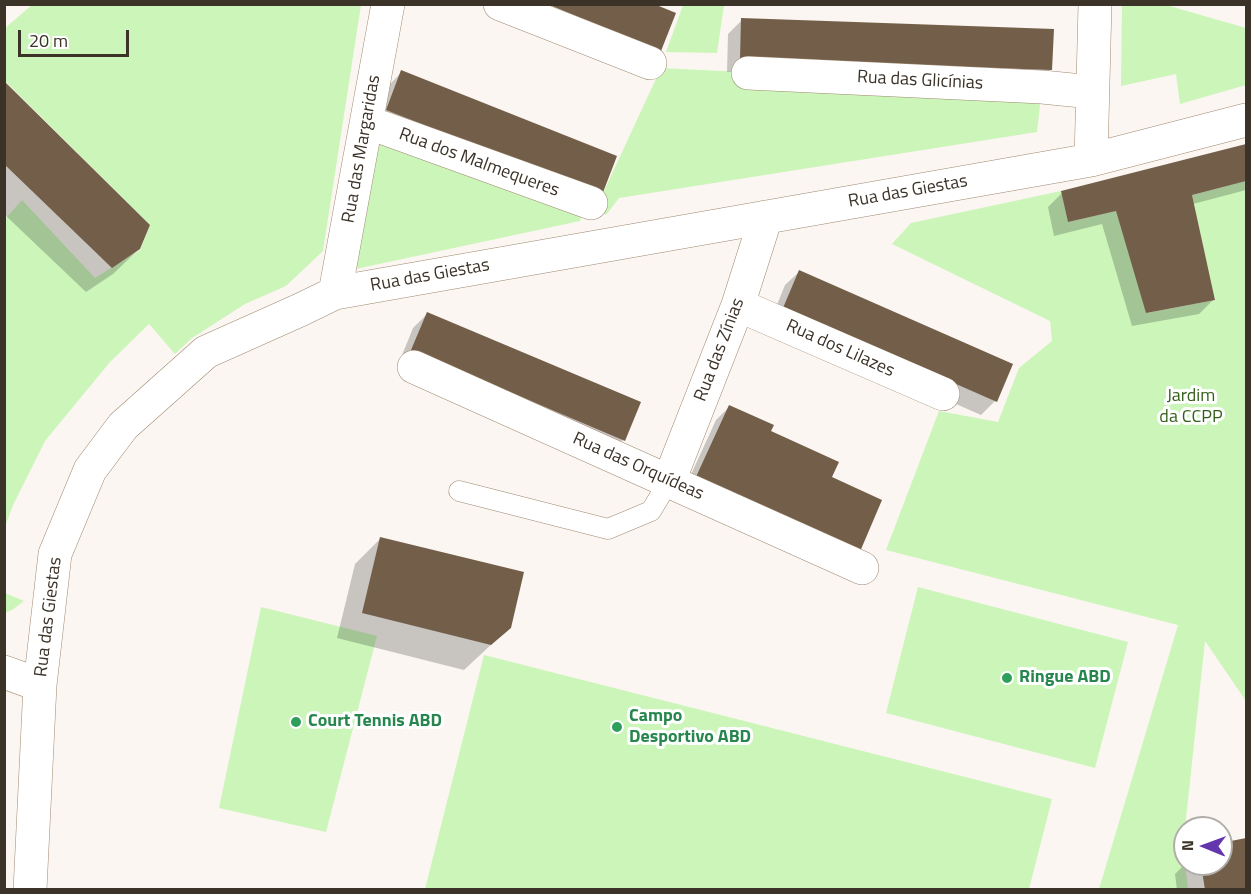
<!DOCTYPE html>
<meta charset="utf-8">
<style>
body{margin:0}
#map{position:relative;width:1251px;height:894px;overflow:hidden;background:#fbf6f1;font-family:"Titillium Web",sans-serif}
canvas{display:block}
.frame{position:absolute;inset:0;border:6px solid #3b3228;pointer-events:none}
.north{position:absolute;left:1173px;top:816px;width:60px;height:60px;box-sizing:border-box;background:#fff;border:2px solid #b1ada9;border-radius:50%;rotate:271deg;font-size:16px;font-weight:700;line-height:24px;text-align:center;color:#3b3228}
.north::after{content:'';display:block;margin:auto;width:21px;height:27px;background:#6336ae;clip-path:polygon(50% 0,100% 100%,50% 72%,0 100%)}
.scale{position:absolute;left:18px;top:30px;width:111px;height:27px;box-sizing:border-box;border:3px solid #3b3228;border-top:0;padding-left:8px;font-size:18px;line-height:21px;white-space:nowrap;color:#3b3228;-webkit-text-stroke:4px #fff;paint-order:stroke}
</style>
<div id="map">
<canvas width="1251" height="894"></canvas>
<div class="frame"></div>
<div class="north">N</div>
<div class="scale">20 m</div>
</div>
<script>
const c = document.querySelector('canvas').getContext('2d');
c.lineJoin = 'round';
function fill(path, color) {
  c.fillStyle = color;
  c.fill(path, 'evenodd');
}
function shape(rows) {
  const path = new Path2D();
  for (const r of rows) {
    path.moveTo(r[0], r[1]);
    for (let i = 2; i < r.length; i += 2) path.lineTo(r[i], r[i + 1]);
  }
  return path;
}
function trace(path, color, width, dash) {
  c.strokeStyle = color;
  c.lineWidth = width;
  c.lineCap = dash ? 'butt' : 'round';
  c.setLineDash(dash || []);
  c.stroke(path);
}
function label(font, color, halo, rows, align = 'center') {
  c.font = font + ' "Titillium Web",sans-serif';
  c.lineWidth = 6;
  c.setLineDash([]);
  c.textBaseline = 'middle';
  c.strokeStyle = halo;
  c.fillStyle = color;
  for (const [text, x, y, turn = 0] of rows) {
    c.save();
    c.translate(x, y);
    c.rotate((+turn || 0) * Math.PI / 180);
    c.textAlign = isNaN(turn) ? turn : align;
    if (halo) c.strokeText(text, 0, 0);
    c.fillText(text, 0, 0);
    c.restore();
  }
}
const green = shape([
 [32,5,361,5,323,251,286,286,245,304,192,338,175,354,149,324,110,362,45,441,13,505,5,527,5,219,22,200,95,278,140,250,150,225,5,81,5,28],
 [683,5,724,5,717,53,666,52],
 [1122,5,1166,5,1246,28,1246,85,1180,104,1176,74,1121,86],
 [661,68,1042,87,1037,132,619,198,606,215,597,206],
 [377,135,583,210,580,221,351,270],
 [1246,181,1246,701,1205,641,1185,828,1184,856,1188,889,1099,889,1178,625,886,550,939,411,998,422,1019,368,1052,341,1050,321,892,244,911,223,1061,191,1068,222,1116,211,1147,313,1215,300,1192,195],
 [918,587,1128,642,1095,768,886,713],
 [5,593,24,601,12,610,5,613],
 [261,607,377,636,326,832,219,808],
 [484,655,1052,799,1029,889,425,889]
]);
const shadow = shape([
 [742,20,1051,69,1037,83,727,72,728,34],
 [402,72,601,195,373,124,388,86],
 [4,84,139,249,113,274,86,292,4,214],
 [1246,146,1246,190,1193,204,1213,300,1199,314,1132,326,1102,224,1054,236,1048,207,1062,193],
 [800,271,995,401,981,415,770,322,785,285],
 [427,314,623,440,609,454,398,365,413,328],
 [730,406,772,426,682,494,716,420],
 [380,539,509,628,464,670,337,638,355,564],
 [1246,840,1246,890,1177,890,1175,874,1185,864,1221,864,1221,845]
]);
const building = shape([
 [547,4,654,4,676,13,661,51],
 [741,18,1054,29,1052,70,740,59],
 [401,70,617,156,602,195,386,110],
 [4,81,150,225,140,249,112,268,4,164],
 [1246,144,1246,181,1192,195,1215,300,1146,313,1116,211,1068,222,1061,191],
 [799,270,1013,364,997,402,783,308],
 [427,312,641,402,625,441,411,350],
 [729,405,774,425,771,431,839,462,832,477,882,500,859,554,695,479],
 [380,537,524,572,511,628,491,645,362,613],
 [1246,838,1246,890,1205,890,1201,864,1221,864,1221,843]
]);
const lane = shape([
 [459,491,608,529,651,511,669,481]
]);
const street = shape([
 [500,4,650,63],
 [748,73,1042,87,1092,92],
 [367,122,591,203],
 [1091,160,1095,4],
 [335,293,388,4],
 [738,305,943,394],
 [414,367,862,568],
 [669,481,738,305,766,217],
 [4,672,40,685],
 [30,890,40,685,55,554,90,470,123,426,206,352,300,310,335,293,1091,160,1246,120]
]);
const markers = [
 [1007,678,6,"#2e9e5b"],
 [296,722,6,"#2e9e5b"],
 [617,727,6,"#2e9e5b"]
];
const streetNames = [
 ["Rua das Glicínias",920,81,3],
 ["Rua das Margaridas",362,149,-80],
 ["Rua dos Malmequeres",479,163,20],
 ["Rua das Giestas",908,192,-10],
 ["Rua das Giestas",430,276,-10],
 ["Rua dos Lilazes",840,349,24],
 ["Rua das Zínias",720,350,-69],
 ["Rua das Orquídeas",638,467,24],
 ["Rua das Giestas",49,617,-83]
];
const parkNames = [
 ["Jardim",1191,397],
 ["da CCPP",1191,418]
];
const leisureNames = [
 ["Ringue ABD",1019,678],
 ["Campo",629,717],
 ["Desportivo ABD",629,738],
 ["Court Tennis ABD",308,722]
];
fill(green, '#ccf5b9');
fill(shadow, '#0003');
fill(building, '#735f49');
trace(lane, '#9f8972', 21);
trace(street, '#9f8972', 34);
trace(lane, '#fff', 20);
trace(street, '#fff', 33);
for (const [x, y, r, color] of markers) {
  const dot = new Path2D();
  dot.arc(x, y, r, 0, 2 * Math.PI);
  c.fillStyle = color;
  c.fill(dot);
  trace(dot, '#fff', 2);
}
label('18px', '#3b3228', '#fff', streetNames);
label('18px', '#345f1a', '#fff', parkNames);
label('bold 18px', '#27864d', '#fff', leisureNames, 'left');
</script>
